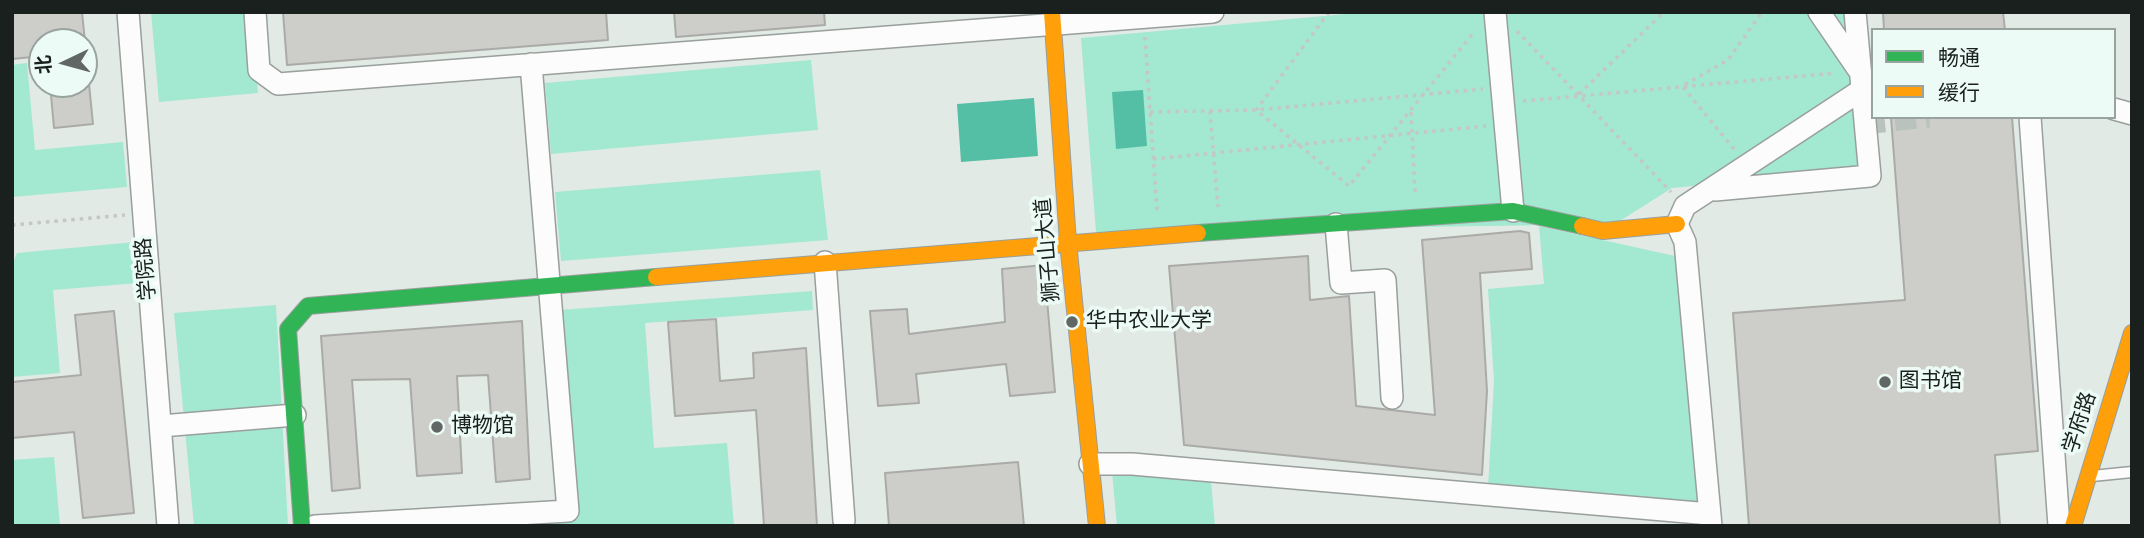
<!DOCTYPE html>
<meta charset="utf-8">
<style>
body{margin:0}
#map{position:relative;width:2144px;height:538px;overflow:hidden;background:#e2eae6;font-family:"Nunito Sans","Noto Sans SC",sans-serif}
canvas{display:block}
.frame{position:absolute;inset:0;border:14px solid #1a201e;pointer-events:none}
.legend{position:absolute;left:1871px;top:28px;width:245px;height:91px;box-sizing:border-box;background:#ecfbf5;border:2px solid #98a39f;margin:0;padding:9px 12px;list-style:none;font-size:21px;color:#1a201e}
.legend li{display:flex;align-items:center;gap:14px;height:35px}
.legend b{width:35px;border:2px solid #98a39f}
.north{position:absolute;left:28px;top:28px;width:70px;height:70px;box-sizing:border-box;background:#ecfbf5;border:2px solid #98a39f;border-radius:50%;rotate:265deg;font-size:19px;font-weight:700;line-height:28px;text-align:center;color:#1a201e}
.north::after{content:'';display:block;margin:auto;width:24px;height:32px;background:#606764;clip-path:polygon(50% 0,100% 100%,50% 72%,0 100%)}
</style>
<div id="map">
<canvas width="2144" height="538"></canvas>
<div class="frame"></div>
<ul class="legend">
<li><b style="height:9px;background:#30b455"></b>畅通</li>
<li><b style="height:9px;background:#ff9f0a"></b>缓行</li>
</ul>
<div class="north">北</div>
</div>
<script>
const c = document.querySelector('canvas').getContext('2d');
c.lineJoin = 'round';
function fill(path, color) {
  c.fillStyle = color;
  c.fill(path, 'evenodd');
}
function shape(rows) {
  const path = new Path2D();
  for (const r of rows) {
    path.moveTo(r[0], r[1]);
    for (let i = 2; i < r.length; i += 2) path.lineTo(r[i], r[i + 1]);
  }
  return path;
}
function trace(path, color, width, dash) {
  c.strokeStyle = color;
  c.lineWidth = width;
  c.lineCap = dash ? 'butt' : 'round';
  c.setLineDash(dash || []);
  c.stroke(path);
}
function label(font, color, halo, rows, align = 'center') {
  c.font = font + ' "Nunito Sans","Noto Sans SC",sans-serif';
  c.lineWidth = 7;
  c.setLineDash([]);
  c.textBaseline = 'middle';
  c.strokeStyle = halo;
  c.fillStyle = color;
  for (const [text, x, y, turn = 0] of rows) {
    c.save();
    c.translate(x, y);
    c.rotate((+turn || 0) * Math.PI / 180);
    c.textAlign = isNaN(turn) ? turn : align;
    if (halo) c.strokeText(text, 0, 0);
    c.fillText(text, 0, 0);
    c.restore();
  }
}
const green = shape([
 [151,12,251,12,258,93,159,102],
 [1368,12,1845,12,1859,169,1672,188,1615,224,1096,232,1081,38],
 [811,60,818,130,551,154,545,83],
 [27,63,35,150,123,142,127,187,12,197,12,65],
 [820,170,828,240,561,261,555,192],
 [1539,226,1684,258,1702,506,1488,488,1494,381,1488,289,1544,284],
 [135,242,138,283,53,290,60,373,12,377,12,265,17,253],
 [812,291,813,310,645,323,654,448,727,443,734,526,467,526,577,520,560,310],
 [276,305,288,526,194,526,174,313],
 [54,457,60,526,12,526,12,460],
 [1112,472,1211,481,1215,526,1117,526]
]);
const water = shape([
 [1143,90,1147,146,1116,149,1112,92],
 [1034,98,1038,156,961,162,957,104]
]);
const building = shape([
 [12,12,82,12,85,42,42,42,42,56,12,59,12,12],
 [283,12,606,12,608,40,287,65,283,12],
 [674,12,824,12,825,25,676,37,674,12],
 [1883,12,2003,12,2005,30,1884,30,1883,12],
 [50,84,89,84,93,124,54,128,50,84],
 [1891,117,2012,117,2038,451,1995,455,2000,526,1749,526,1733,313,1905,300,1891,117],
 [1520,231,1529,233,1532,269,1480,273,1487,391,1482,475,1184,445,1169,266,1308,256,1310,300,1349,296,1356,406,1435,415,1422,240,1520,231],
 [1044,265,1055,392,1010,396,1006,364,916,374,919,403,878,406,870,311,907,309,909,334,1005,322,1002,269,1044,265],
 [114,311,134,513,83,518,74,432,12,438,12,382,81,375,75,315,114,311],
 [716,319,720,381,754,378,753,353,806,348,817,526,764,526,756,410,675,416,668,322,716,319],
 [522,321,530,479,496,482,488,375,457,376,462,473,417,476,410,379,352,380,360,488,332,491,321,336,522,321],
 [1018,462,1024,526,889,526,885,473,1018,462]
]);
const streetTunnel = shape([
 [1864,124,1929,117]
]);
const path = shape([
 [1329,12,1256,110,1349,186,1475,31],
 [1517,31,1671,192],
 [1145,37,1157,211],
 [1579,94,1664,12],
 [1523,101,1836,73],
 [1210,111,1218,207],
 [1150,112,1256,110,1483,89],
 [1411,112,1415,192],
 [1734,149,1682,86,1728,60,1762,12],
 [1153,159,1486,126],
 [12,225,125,215]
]);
const lane = shape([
 [2092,476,2132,472]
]);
const street = shape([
 [128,12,168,526],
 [255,12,259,70,278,84,1213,12],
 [1495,12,1513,211],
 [1819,12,1858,69],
 [2114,109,2132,114],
 [2030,117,2059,526],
 [1715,190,1870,176,1855,12],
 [1336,224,1341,283,1385,280,1392,398],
 [825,262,844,521],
 [161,426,295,415],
 [1090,464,1132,464,1710,514],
 [315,526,568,511,531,64],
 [1711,526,1685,242,1677,224,1685,206,1860,91]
]);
const fast = shape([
 [1198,233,1513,211,1582,226],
 [302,526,288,329,308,306,656,277]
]);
const slow = shape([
 [1052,12,1068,242,1097,526],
 [1582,226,1603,231,1677,224],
 [656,277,1198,233],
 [2073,526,2132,333]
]);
const markers = [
 [1072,322,7,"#606764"],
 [1885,382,7,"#606764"],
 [437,427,7,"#606764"]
];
const streetNames = [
 ["狮子山大道",1049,250,-95],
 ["学院路",147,269,-95],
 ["学府路",2081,423,-72]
];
const poiNames = [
 ["华中农业大学",1086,322],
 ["图书馆",1899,382],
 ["博物馆",451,427]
];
fill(green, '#a3e8d1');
fill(water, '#54bfa4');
fill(building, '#cdcdca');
trace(building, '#aaaba8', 2);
trace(streetTunnel, '#bac2be', 21, [21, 10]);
trace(lane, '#999f9c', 13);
trace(street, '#999f9c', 24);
trace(fast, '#999f9c', 18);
trace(slow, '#999f9c', 18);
trace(path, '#c4c7c5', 3.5, [3.5, 5]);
trace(lane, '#fbfcfb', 10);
trace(street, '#fbfcfb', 21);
trace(fast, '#30b455', 16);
trace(slow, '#ff9f0a', 16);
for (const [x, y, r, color] of markers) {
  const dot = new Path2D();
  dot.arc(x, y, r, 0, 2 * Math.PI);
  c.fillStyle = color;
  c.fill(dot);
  trace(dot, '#ecfbf5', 2.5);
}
label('21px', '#1a201e', '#ecfbf5', streetNames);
label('21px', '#1a201e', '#ecfbf5', poiNames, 'left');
</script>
